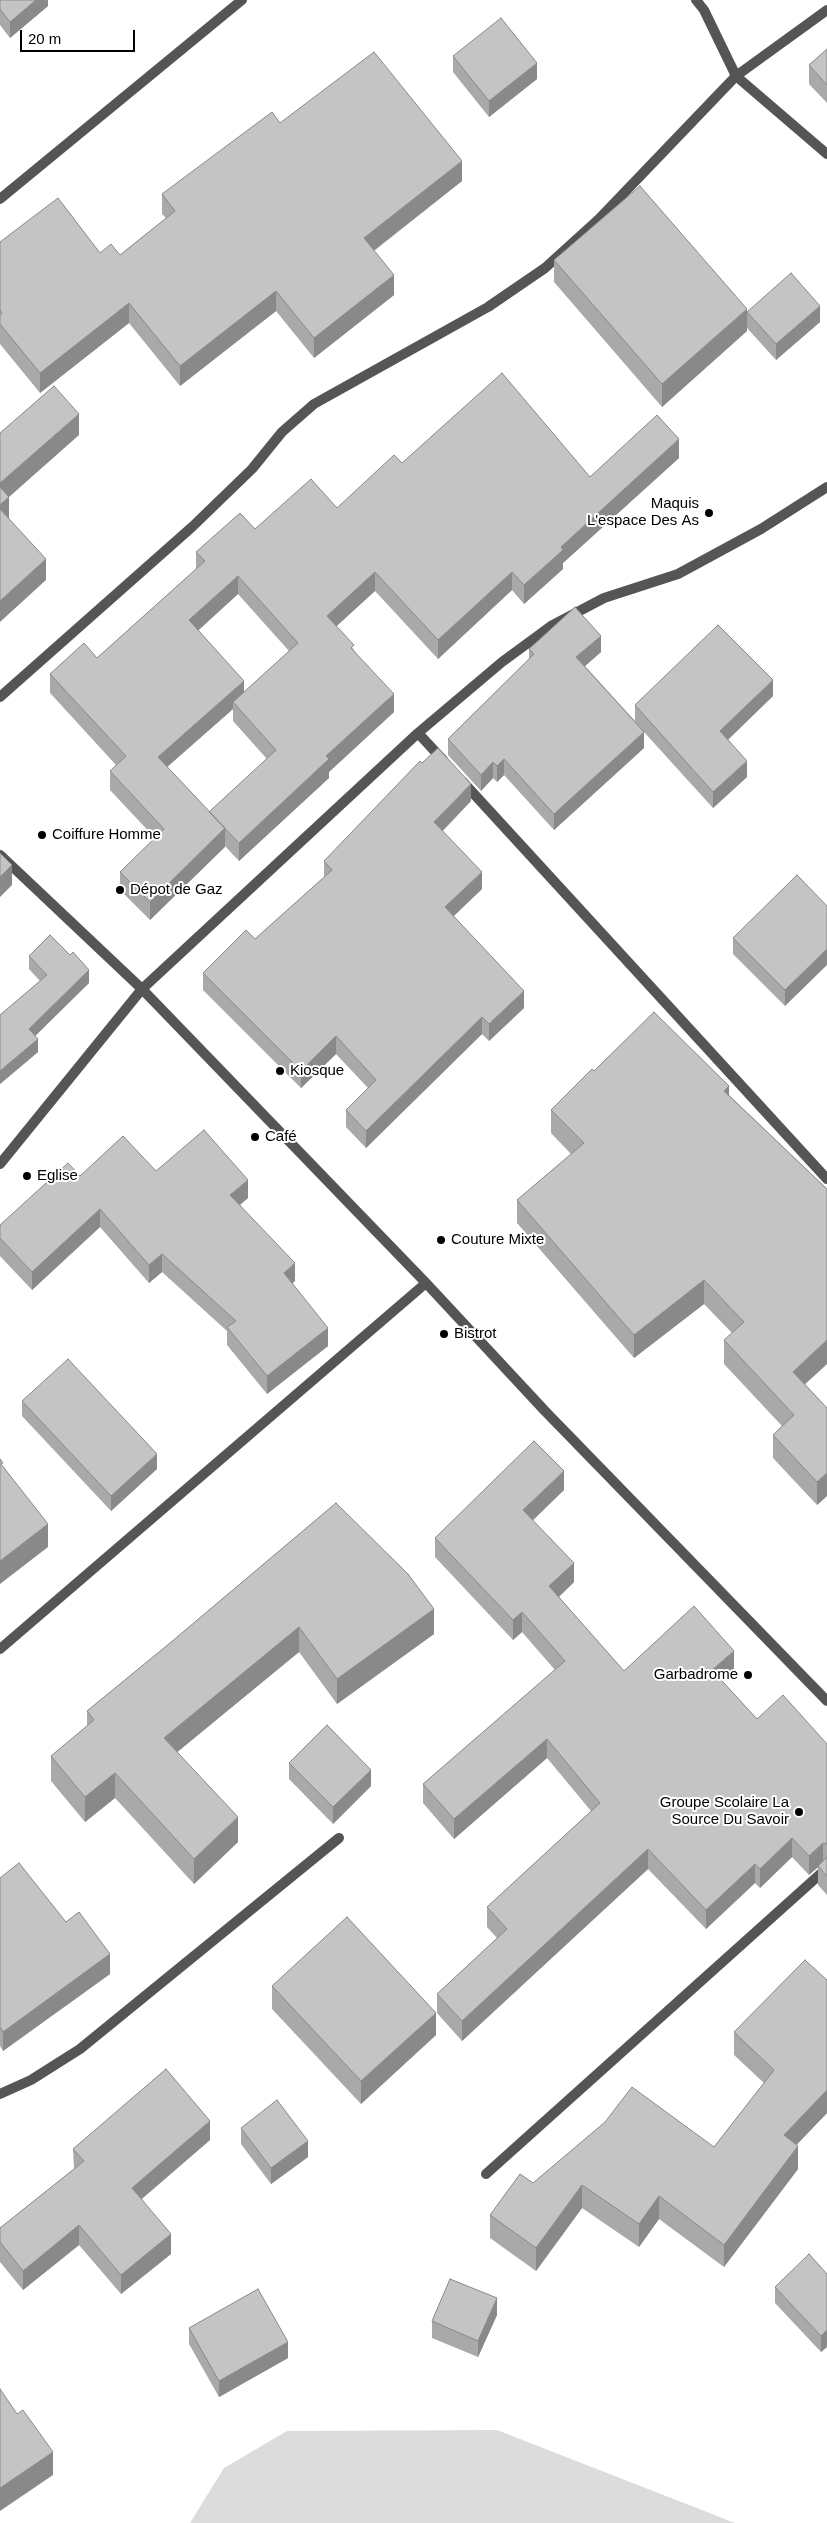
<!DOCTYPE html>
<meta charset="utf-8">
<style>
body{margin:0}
#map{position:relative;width:827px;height:2523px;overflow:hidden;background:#fff;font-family:Arial,sans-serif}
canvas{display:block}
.scale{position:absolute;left:20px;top:30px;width:115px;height:22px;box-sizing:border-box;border:2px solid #000;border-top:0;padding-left:6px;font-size:15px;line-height:18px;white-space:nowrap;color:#000;-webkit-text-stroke:4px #fff;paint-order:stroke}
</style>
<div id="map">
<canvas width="827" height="2523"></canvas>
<div class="scale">20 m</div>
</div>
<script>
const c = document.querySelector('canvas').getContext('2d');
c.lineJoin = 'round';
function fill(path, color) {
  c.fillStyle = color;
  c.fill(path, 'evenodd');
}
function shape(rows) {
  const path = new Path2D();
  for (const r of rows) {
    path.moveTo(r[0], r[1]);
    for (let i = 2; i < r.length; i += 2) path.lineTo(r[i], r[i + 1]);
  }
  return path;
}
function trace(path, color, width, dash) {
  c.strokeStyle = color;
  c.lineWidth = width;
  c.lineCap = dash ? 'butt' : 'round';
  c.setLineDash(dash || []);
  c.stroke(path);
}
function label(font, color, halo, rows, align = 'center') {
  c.font = font + ' Arial,sans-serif';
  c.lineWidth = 4;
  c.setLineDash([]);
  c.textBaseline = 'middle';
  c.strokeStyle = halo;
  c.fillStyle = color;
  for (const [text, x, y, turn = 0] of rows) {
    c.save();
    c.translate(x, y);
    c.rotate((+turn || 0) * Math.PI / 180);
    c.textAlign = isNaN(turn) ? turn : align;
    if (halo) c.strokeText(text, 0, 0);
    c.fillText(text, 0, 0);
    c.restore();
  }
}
const green = shape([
 [497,2430,735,2523,190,2523,224,2468,287,2431]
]);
const street = shape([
 [696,0,704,10,736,76,827,154],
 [0,199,242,0],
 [0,697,192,527,252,469,282,432,314,404,488,307,545,268,599,219,736,76,827,10],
 [418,733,443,760],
 [463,782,827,1179],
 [0,855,142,989,426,1283,545,1411,827,1701],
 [0,1164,142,989,418,733,502,662,551,626,604,598,678,574,761,529,827,487],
 [0,1649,426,1283],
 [0,2094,31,2080,80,2049,339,1838],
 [486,2174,827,1868]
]);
const wall = shape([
 [0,0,48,0,48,6,10,38,0,25],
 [827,49,827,103,809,84,809,65],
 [453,56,537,79,489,117,453,72],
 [280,123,462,181,374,251,394,295,314,358,276,311,180,386,129,323,40,393,0,344,0,242,120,255,166,218,162,214,162,194],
 [554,260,747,331,662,407,554,282],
 [747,312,820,322,776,360,747,328],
 [679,458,563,563,563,569,524,604,512,590,438,659,375,591,336,626,354,650,394,712,329,772,329,778,239,861,225,846,150,920,120,890,120,872,155,838,110,790,110,771,116,765,50,693,50,674,97,658,196,569,196,552,255,529,337,508,402,463,590,477],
 [238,594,289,651,244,692,198,630],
 [233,709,233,721,267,759,209,812,167,767],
 [529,649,601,652,585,666,635,721,635,705,773,696,728,740,747,777,713,808,644,732,644,748,554,830,504,775,497,782,493,778,481,791,448,755,448,739,529,659],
 [471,801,443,831,482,889,454,916,524,1008,489,1041,482,1034,366,1148,346,1127,346,1110,368,1088,336,1054,301,1088,203,990,203,973,255,939,324,877,324,861],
 [827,906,785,1006,733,954,733,938],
 [70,955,89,983,35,1036,38,1052,0,1084,0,1015,40,981,29,969,29,956],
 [594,1071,729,1095,827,1189,827,1364,805,1384,827,1408,827,1496,817,1505,773,1458,773,1435,782,1426,724,1364,724,1340,732,1333,704,1304,634,1358,517,1223,517,1200,571,1154,551,1133,551,1110],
 [156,1171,248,1198,240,1205,295,1281,292,1283,328,1346,267,1394,227,1345,227,1331,162,1272,149,1283,100,1227,32,1290,0,1256,0,1225,80,1176],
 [22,1401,157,1469,111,1511,22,1416],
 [564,1490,532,1520,574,1582,559,1597,624,1671,734,1670,722,1681,757,1719,827,1744,827,1895,818,1885,818,1867,809,1875,792,1857,760,1888,755,1883,706,1929,648,1869,462,2041,437,2013,437,1994,497,1938,487,1927,487,1907,591,1811,547,1758,454,1839,423,1803,423,1784,555,1670,522,1632,513,1640,435,1557,435,1538],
 [336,1503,434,1634,337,1704,299,1652,177,1752,238,1842,194,1884,115,1798,85,1822,51,1781,51,1756,87,1727,87,1711,170,1643],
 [289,1763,371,1786,333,1824,289,1779],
 [0,1878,66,1922,110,1974,3,2051,0,2046],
 [827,1980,827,2113,797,2144,798,2169,724,2267,659,2219,639,2247,582,2208,536,2271,490,2238,490,2215,533,2183,714,2147,764,2083,734,2055,734,2032],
 [272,1986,436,2035,361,2104,272,2009],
 [241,2128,308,2157,271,2184,241,2144],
 [210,2140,142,2199,171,2254,121,2294,79,2245,23,2290,0,2262,0,2228,74,2169,73,2149],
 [827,2274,827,2347,821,2352,775,2303,775,2287],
 [497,2315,478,2357,432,2338,432,2321],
 [189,2328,288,2358,219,2397,189,2344]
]);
const shadedWall = shape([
 [36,0,48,0,48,6,10,38,10,22],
 [537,63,537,79,489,117,489,101],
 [462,161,462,181,364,258,364,238],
 [394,275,394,295,314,358,314,338],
 [276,291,276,311,180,386,180,366],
 [129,303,129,323,40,393,40,373],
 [820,306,820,322,776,360,776,344],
 [747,309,747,331,662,407,662,384],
 [79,414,79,435,0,505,0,483],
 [679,439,679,458,563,563,563,569,524,604,524,585,561,547],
 [9,497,9,519,0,527,0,505],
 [46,559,46,580,0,622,0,601],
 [375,572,375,591,327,635,327,616],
 [512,572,512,590,438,659,438,640],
 [238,576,238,594,189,639,189,620],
 [601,636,601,652,576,674,576,657],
 [773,680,773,696,720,747,720,731],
 [244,681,244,700,233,702,233,709,158,775,158,757],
 [394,694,394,712,329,772,329,778,239,861,239,843,326,756],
 [644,732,644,748,554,830,554,814],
 [504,759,504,775,497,782,497,766],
 [747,761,747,777,713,808,713,792],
 [493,762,493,778,481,791,481,775],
 [471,784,471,801,434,839,434,822],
 [225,828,225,847,150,920,150,902],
 [12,865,12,885,0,897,0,877],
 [482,872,482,889,445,924,445,907],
 [827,949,827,965,785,1006,785,990],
 [89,970,89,983,29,1042,29,1029],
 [524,991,524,1008,489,1041,489,1024],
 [482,1017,482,1034,366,1148,366,1131],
 [336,1036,336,1054,301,1088,301,1071],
 [38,1039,38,1052,0,1084,0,1071],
 [729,1086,729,1110,724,1091],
 [248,1180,248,1198,230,1213,230,1195],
 [100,1209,100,1227,32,1290,32,1272],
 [162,1254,162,1272,149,1283,149,1265],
 [295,1263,295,1281,284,1291,284,1273],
 [704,1280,704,1304,634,1358,634,1335],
 [328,1328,328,1346,267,1394,267,1376],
 [827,1340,827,1364,793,1395,793,1372],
 [157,1454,157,1469,111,1511,111,1496],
 [564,1471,564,1490,523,1530,523,1510],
 [827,1473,827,1496,817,1505,817,1482],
 [48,1524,48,1547,0,1584,0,1561],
 [574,1563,574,1582,549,1606,549,1586],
 [434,1609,434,1634,337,1704,337,1679],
 [522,1612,522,1632,513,1640,513,1620],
 [299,1627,299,1652,164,1763,164,1738],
 [734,1651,734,1670,712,1689,712,1670],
 [547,1739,547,1758,454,1839,454,1819],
 [371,1770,371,1786,333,1824,333,1807],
 [115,1773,115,1798,85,1822,85,1797],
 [238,1817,238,1842,194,1884,194,1859],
 [792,1838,792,1857,760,1888,760,1869],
 [823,1843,823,1863,809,1875,809,1856],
 [648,1849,648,1869,462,2041,462,2021],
 [755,1864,755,1883,706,1929,706,1910],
 [110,1954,110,1974,3,2051,3,2032],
 [436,2013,436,2035,361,2104,361,2081],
 [827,2090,827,2113,784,2158,784,2135],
 [210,2121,210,2140,132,2207,132,2188],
 [308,2141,308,2157,271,2184,271,2168],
 [798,2146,798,2169,724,2267,724,2245],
 [582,2185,582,2208,536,2271,536,2248],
 [659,2196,659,2219,639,2247,639,2224],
 [79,2225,79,2245,23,2290,23,2271],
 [171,2234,171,2254,121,2294,121,2275],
 [497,2298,497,2315,478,2357,478,2341],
 [827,2330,827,2347,821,2352,821,2336],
 [288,2342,288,2358,219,2397,219,2381],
 [53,2452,53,2475,0,2511,0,2488]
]);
const building = shape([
 [0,0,36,0,10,22,0,9,0,0],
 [501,18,537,63,489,101,453,56,501,18],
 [827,49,827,85,809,65,827,49],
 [374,52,462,161,364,238,394,275,314,338,276,291,180,366,129,303,40,373,0,324,0,315,2,313,0,310,0,242,58,198,100,253,111,244,120,255,175,211,162,194,272,112,280,123,374,52],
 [640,186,747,309,662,384,554,260,640,186],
 [791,273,820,306,776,344,747,312,791,273],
 [502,373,590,477,657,415,679,439,561,547,563,550,524,585,512,572,438,640,375,572,327,616,354,645,351,648,394,694,326,756,329,759,239,843,209,812,276,750,233,702,298,643,238,576,189,620,244,681,158,757,225,828,150,902,120,872,164,829,110,771,126,756,50,674,84,643,97,658,205,561,196,552,240,513,255,529,311,479,337,508,394,455,402,463,502,373],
 [54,386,79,414,0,483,0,433,54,386],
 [0,487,9,497,0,505,0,487],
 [0,509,46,559,0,601,0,509],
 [575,607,601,636,576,657,644,732,554,814,504,759,497,766,493,762,481,775,448,739,534,654,529,649,575,607],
 [718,625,773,680,720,731,747,761,713,792,635,705,718,625],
 [438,748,471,784,434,822,482,872,445,907,524,991,489,1024,482,1017,366,1131,346,1110,376,1080,336,1036,301,1071,203,973,246,930,255,939,332,870,324,861,420,761,422,763,438,748],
 [0,853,12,865,0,877,0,853],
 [797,875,827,906,827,949,785,990,733,938,797,875],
 [50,935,70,955,73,952,89,970,29,1029,38,1039,0,1071,0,1015,47,975,29,956,50,935],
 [654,1012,729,1086,724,1091,827,1189,827,1340,793,1372,827,1408,827,1473,817,1482,773,1435,794,1415,724,1340,744,1322,704,1280,634,1335,517,1200,584,1143,551,1110,592,1069,594,1071,654,1012],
 [204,1130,248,1180,230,1195,295,1263,284,1273,328,1328,267,1376,227,1327,236,1321,162,1254,149,1265,100,1209,32,1272,0,1238,0,1225,68,1163,80,1176,123,1136,156,1171,204,1130],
 [68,1359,157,1454,111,1496,22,1401,68,1359],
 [534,1441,564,1471,523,1510,574,1563,549,1586,624,1671,694,1606,734,1651,712,1670,757,1719,783,1695,827,1744,827,1844,823,1843,809,1856,792,1838,760,1869,755,1864,706,1910,648,1849,462,2021,437,1994,507,1929,487,1907,600,1803,547,1739,454,1819,423,1784,565,1661,522,1612,513,1620,435,1538,534,1441],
 [0,1459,3,1463,1,1464,48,1524,0,1561,0,1459],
 [336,1503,408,1574,434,1609,337,1679,299,1627,164,1738,238,1817,194,1859,115,1773,85,1797,51,1756,94,1720,87,1711,170,1643,336,1503],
 [327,1725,371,1770,333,1807,289,1763,327,1725],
 [827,1857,827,1876,818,1866,827,1857],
 [19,1863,66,1922,79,1912,110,1954,3,2032,0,2027,0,1878,19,1863],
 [347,1917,436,2013,361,2081,272,1986,347,1917],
 [805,1960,827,1980,827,2090,784,2135,798,2146,724,2245,659,2196,639,2224,582,2185,536,2248,490,2215,520,2174,533,2183,605,2122,632,2087,714,2147,774,2070,734,2032,805,1960],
 [166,2069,210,2121,132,2188,171,2234,121,2275,79,2225,23,2271,0,2242,0,2228,84,2161,73,2149,166,2069],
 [277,2100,308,2141,271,2168,241,2128,277,2100],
 [809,2254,827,2274,827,2330,821,2336,775,2287,809,2254],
 [450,2279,497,2298,478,2341,432,2321,450,2279],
 [258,2289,288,2342,219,2381,189,2328,258,2289],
 [0,2389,17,2414,23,2410,53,2452,0,2488,0,2389]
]);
const markers = [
 [709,513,5,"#000"],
 [42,835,5,"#000"],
 [120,890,5,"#000"],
 [280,1071,5,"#000"],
 [255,1137,5,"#000"],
 [27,1176,5,"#000"],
 [441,1240,5,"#000"],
 [444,1334,5,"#000"],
 [748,1675,5,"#000"],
 [799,1812,5,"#000"]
];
const poiNames = [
 ["Maquis",699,504,"right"],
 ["L'espace Des As",699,521,"right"],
 ["Coiffure Homme",52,835],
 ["Dépot de Gaz",130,890],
 ["Kiosque",290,1071],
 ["Café",265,1137],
 ["Eglise",37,1176],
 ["Couture Mixte",451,1240],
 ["Bistrot",454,1334],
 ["Garbadrome",738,1675,"right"],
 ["Groupe Scolaire La",789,1803,"right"],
 ["Source Du Savoir",789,1820,"right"]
];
fill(green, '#dcdcdc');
trace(street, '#555', 10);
fill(wall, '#a9a9a9');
fill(shadedWall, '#898989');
fill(building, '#c4c4c4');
trace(building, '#898989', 1);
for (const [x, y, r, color] of markers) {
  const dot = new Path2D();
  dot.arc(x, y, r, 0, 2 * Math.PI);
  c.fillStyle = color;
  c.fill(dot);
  trace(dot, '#fff', 2);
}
label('15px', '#000', '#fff', poiNames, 'left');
</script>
